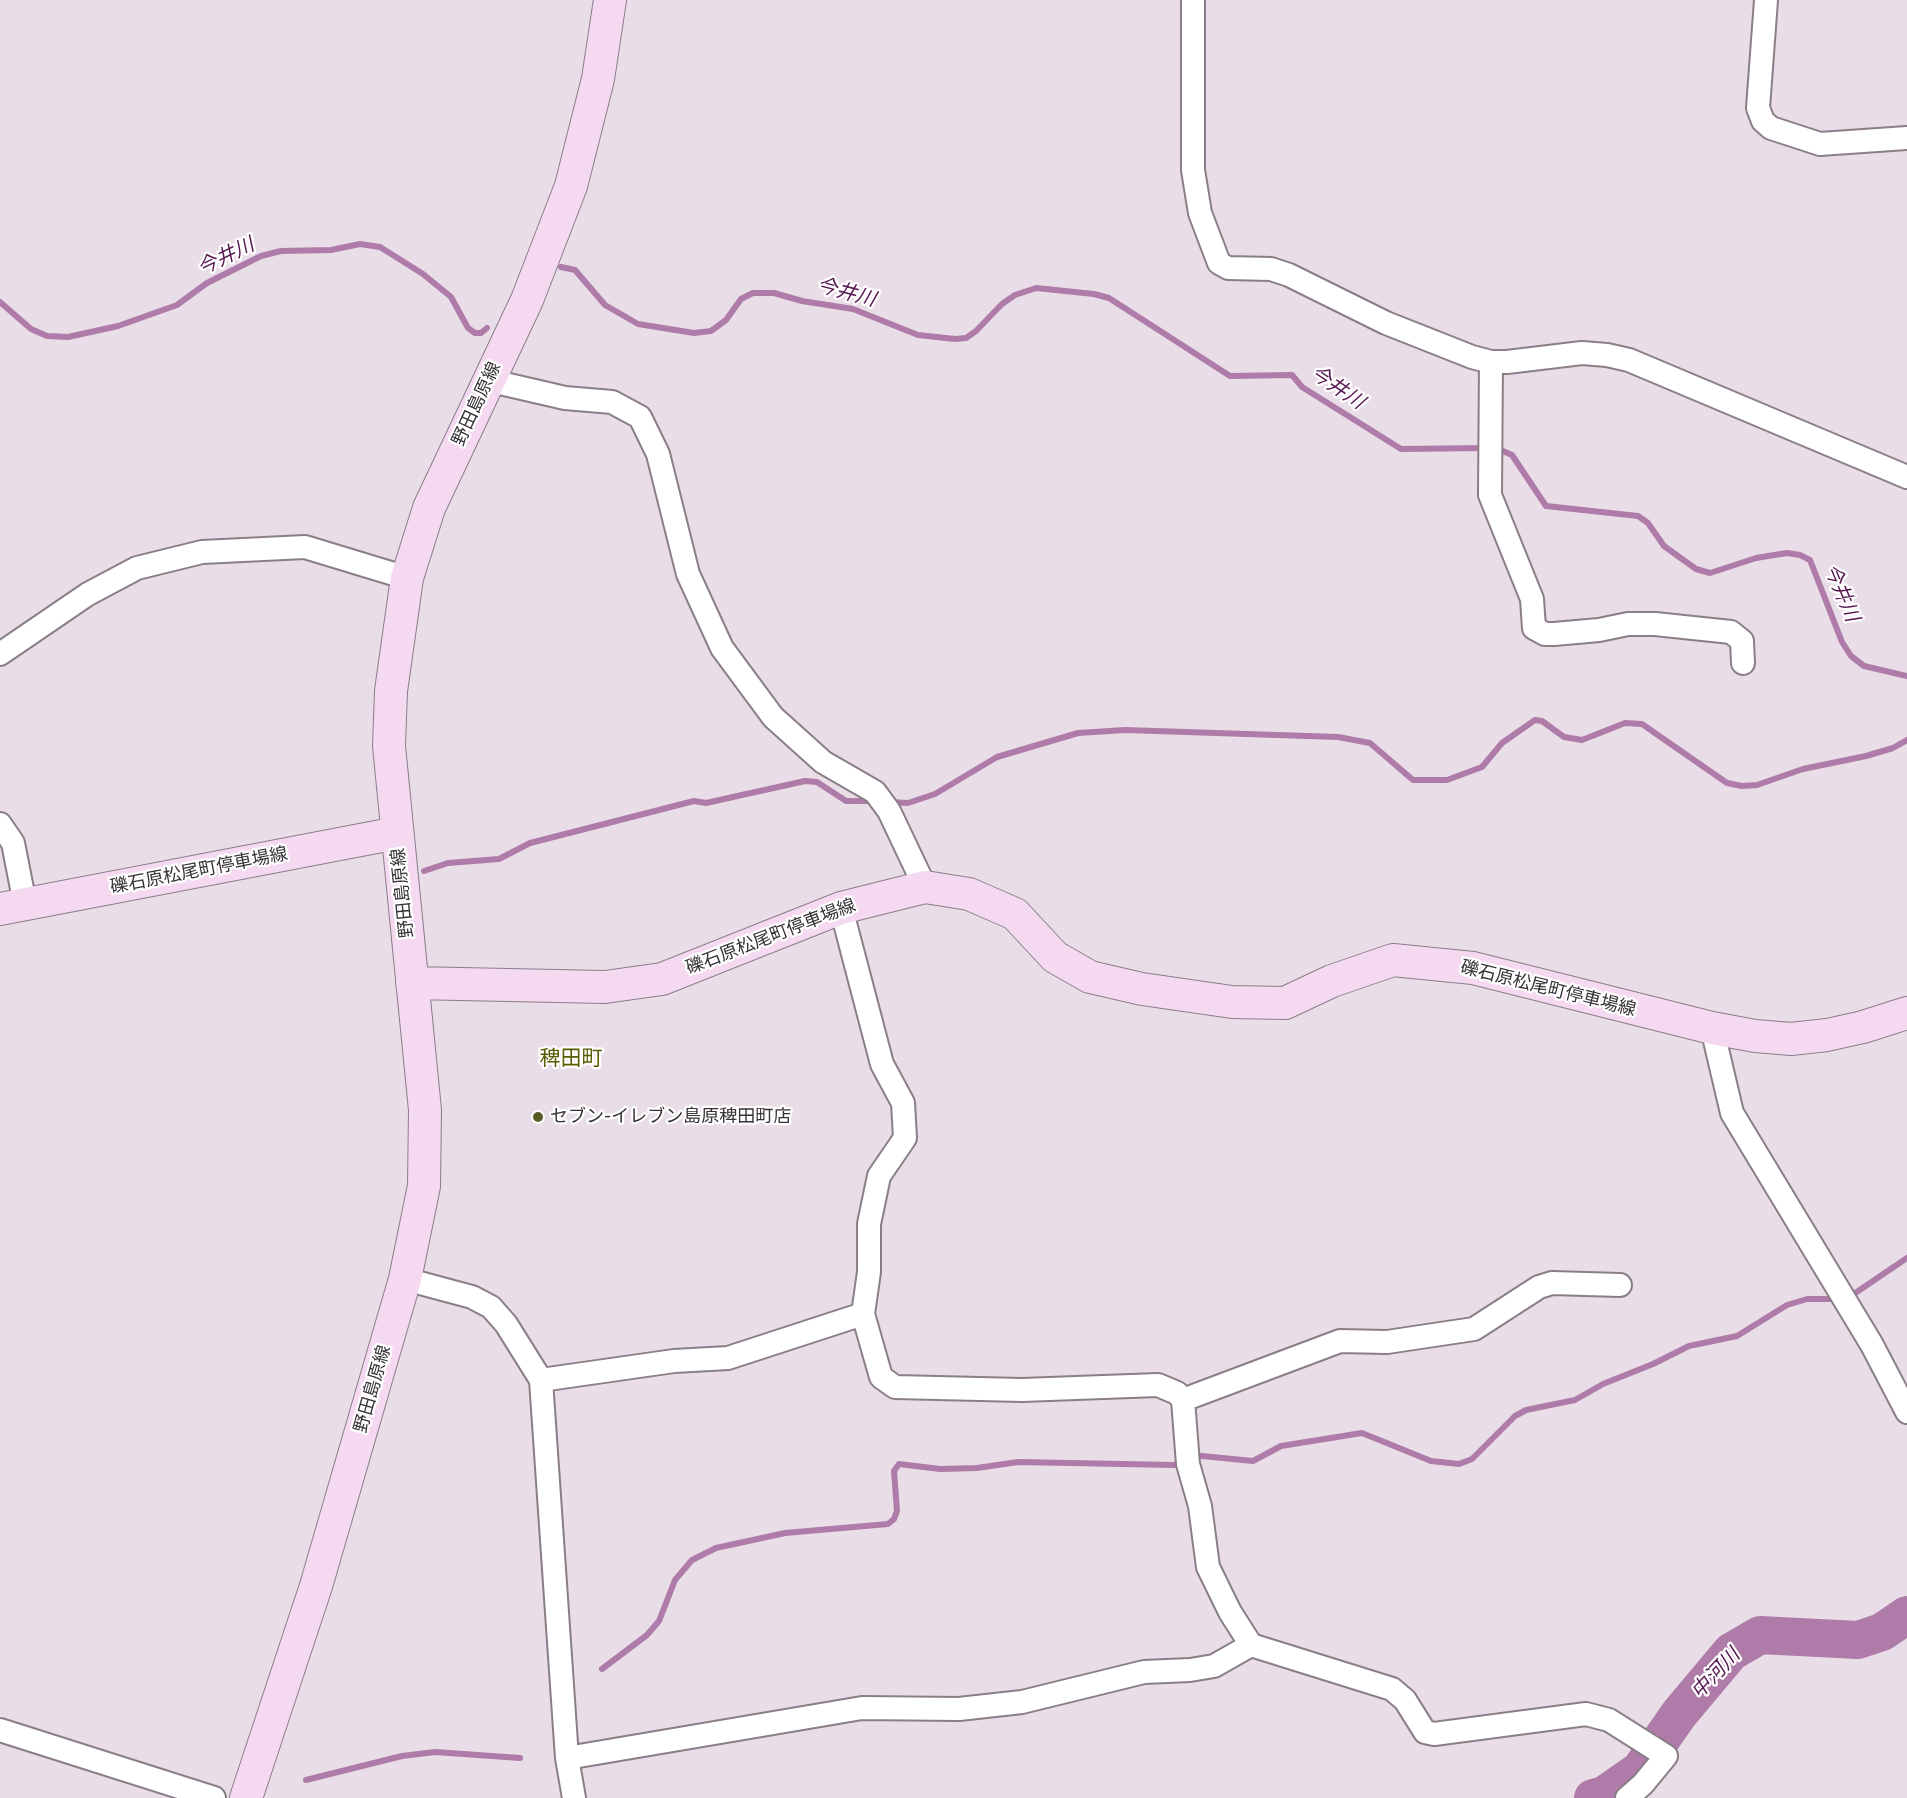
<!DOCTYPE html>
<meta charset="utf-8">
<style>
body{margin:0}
canvas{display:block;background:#e9dde7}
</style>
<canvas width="1907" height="1798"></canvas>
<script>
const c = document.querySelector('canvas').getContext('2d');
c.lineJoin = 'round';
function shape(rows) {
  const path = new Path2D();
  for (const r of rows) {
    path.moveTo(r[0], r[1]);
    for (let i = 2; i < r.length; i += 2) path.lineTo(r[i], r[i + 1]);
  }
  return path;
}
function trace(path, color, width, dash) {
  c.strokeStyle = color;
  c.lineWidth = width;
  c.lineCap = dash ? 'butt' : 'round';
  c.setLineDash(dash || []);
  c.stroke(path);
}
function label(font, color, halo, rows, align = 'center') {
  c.font = font + ' "Fira Sans","Noto Sans JP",sans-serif';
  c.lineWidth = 4.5;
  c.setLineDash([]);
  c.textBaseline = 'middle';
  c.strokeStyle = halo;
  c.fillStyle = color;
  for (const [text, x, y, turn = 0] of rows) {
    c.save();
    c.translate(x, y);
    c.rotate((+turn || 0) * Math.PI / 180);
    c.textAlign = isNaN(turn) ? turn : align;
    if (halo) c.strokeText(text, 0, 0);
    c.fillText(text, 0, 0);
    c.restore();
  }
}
const stream = shape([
 [561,267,575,270,605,305,638,324,694,333,711,331,726,320,741,299,753,293,774,293,802,301,853,309,918,335,955,339,966,338,976,331,1002,304,1015,295,1036,288,1094,294,1109,298,1230,376,1292,375,1302,387,1401,449,1486,448],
 [0,302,31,329,47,336,68,337,118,326,177,305,207,283,261,256,281,251,331,250,360,244,380,247,423,274,451,297,468,328,475,333,481,333,487,328],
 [1496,448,1512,455,1546,506,1638,516,1648,523,1664,546,1696,569,1710,573,1756,558,1787,553,1800,555,1810,560,1842,642,1851,656,1864,666,1907,676],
 [889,802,908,803,935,794,997,757,1078,733,1125,730,1338,737,1370,743,1413,780,1447,780,1482,767,1502,743,1535,720,1542,721,1564,737,1582,740,1625,723,1642,724,1727,783,1742,786,1757,785,1803,769,1866,756,1893,748,1907,740],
 [424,871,448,863,499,859,530,843,694,801,706,803,805,781,817,782,846,801,875,801],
 [1848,1298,1907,1258],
 [1192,1455,1253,1461,1281,1446,1362,1433,1431,1461,1459,1464,1472,1459,1515,1416,1526,1410,1575,1400,1603,1384,1653,1364,1689,1346,1737,1336,1787,1305,1807,1299,1838,1299],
 [602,1669,647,1635,659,1621,675,1580,692,1560,716,1548,785,1533,888,1524,894,1519,897,1511,894,1471,899,1464,940,1469,977,1468,1018,1462,1175,1465,1183,1460],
 [306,1780,402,1756,435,1752,520,1758]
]);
const river = shape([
 [1593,1798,1604,1795,1640,1770,1679,1714,1731,1652,1760,1635,1858,1640,1882,1632,1907,1615]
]);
const street = shape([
 [1193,0,1193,170,1200,213,1219,263,1228,268,1271,269,1289,275,1386,323,1472,357,1491,362,1507,362,1582,353,1607,355,1629,360,1907,477],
 [1766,0,1758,108,1763,121,1771,128,1820,144,1907,138],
 [1491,362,1490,495,1532,599,1534,628,1545,634,1554,634,1599,630,1628,624,1655,624,1731,632,1742,641,1743,663],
 [487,380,565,398,612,402,640,417,658,454,688,574,722,648,773,717,823,762,875,792,889,811,925,887],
 [0,654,88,594,137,568,202,552,305,547,407,578],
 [0,824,13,843,25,904],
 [1712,1028,1732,1113,1872,1345,1907,1412],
 [405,1279,472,1297,491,1307,506,1324,541,1380],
 [1183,1400,1340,1341,1387,1342,1474,1329,1539,1287,1552,1283,1620,1285],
 [1251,1645,1392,1689,1405,1700,1425,1732,1434,1734,1586,1714,1609,1720,1666,1756,1643,1784,1627,1798],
 [0,1730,214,1798],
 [567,1758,541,1380,674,1361,728,1358,863,1314],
 [574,1798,567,1758,862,1708,959,1709,1022,1702,1144,1672,1190,1670,1214,1666,1251,1645,1230,1612,1208,1567,1200,1506,1188,1464,1183,1400,1177,1393,1158,1385,1022,1390,895,1387,881,1377,863,1314,869,1272,869,1224,879,1176,905,1138,903,1103,882,1064,841,908]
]);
const secondary = shape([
 [0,909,397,833],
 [412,983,605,987,662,979,841,908,925,887,969,894,1015,914,1055,957,1090,977,1142,989,1232,1002,1285,1003,1332,981,1393,960,1473,968,1712,1028,1755,1036,1791,1039,1827,1035,1863,1027,1907,1013],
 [246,1798,316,1586,405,1279,424,1186,425,1110,389,746,391,691,407,578,429,508,527,300,571,186,598,79,610,0]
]);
const markers = [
 [538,1117,6,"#5a5b29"]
];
const streetNames = [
 ["野田島原線",477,404,-65],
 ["礫石原松尾町停車場線",199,871,-11],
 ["野田島原線",403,893,-96],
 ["礫石原松尾町停車場線",771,937,-21],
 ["礫石原松尾町停車場線",1548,989,14],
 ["野田島原線",373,1389,-74]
];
const poiNames = [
 ["セブン-イレブン島原稗田町店",550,1117]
];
const waterNames = [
 ["今井川",226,257,-26],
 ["今井川",846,293,15],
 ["今井川",1337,388,34],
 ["今井川",1841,593,67],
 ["中河川",1716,1674,-47]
];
const quarterNames = [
 ["稗田町",571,1059]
];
trace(stream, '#af7ba8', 6);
trace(river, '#af7ba8', 38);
trace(street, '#8a7f88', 26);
trace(secondary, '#8a7f88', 34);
trace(street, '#fff', 22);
trace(secondary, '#f4d9f1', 32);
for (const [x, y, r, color] of markers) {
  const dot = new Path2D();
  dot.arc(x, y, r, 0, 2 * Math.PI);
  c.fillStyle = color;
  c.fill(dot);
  trace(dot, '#fff', 2);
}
label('18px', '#363236', '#fff', streetNames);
label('18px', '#363236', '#fff', poiNames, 'left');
label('italic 20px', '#571852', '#fff', waterNames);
label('21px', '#5a5c01', '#fff', quarterNames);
</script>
